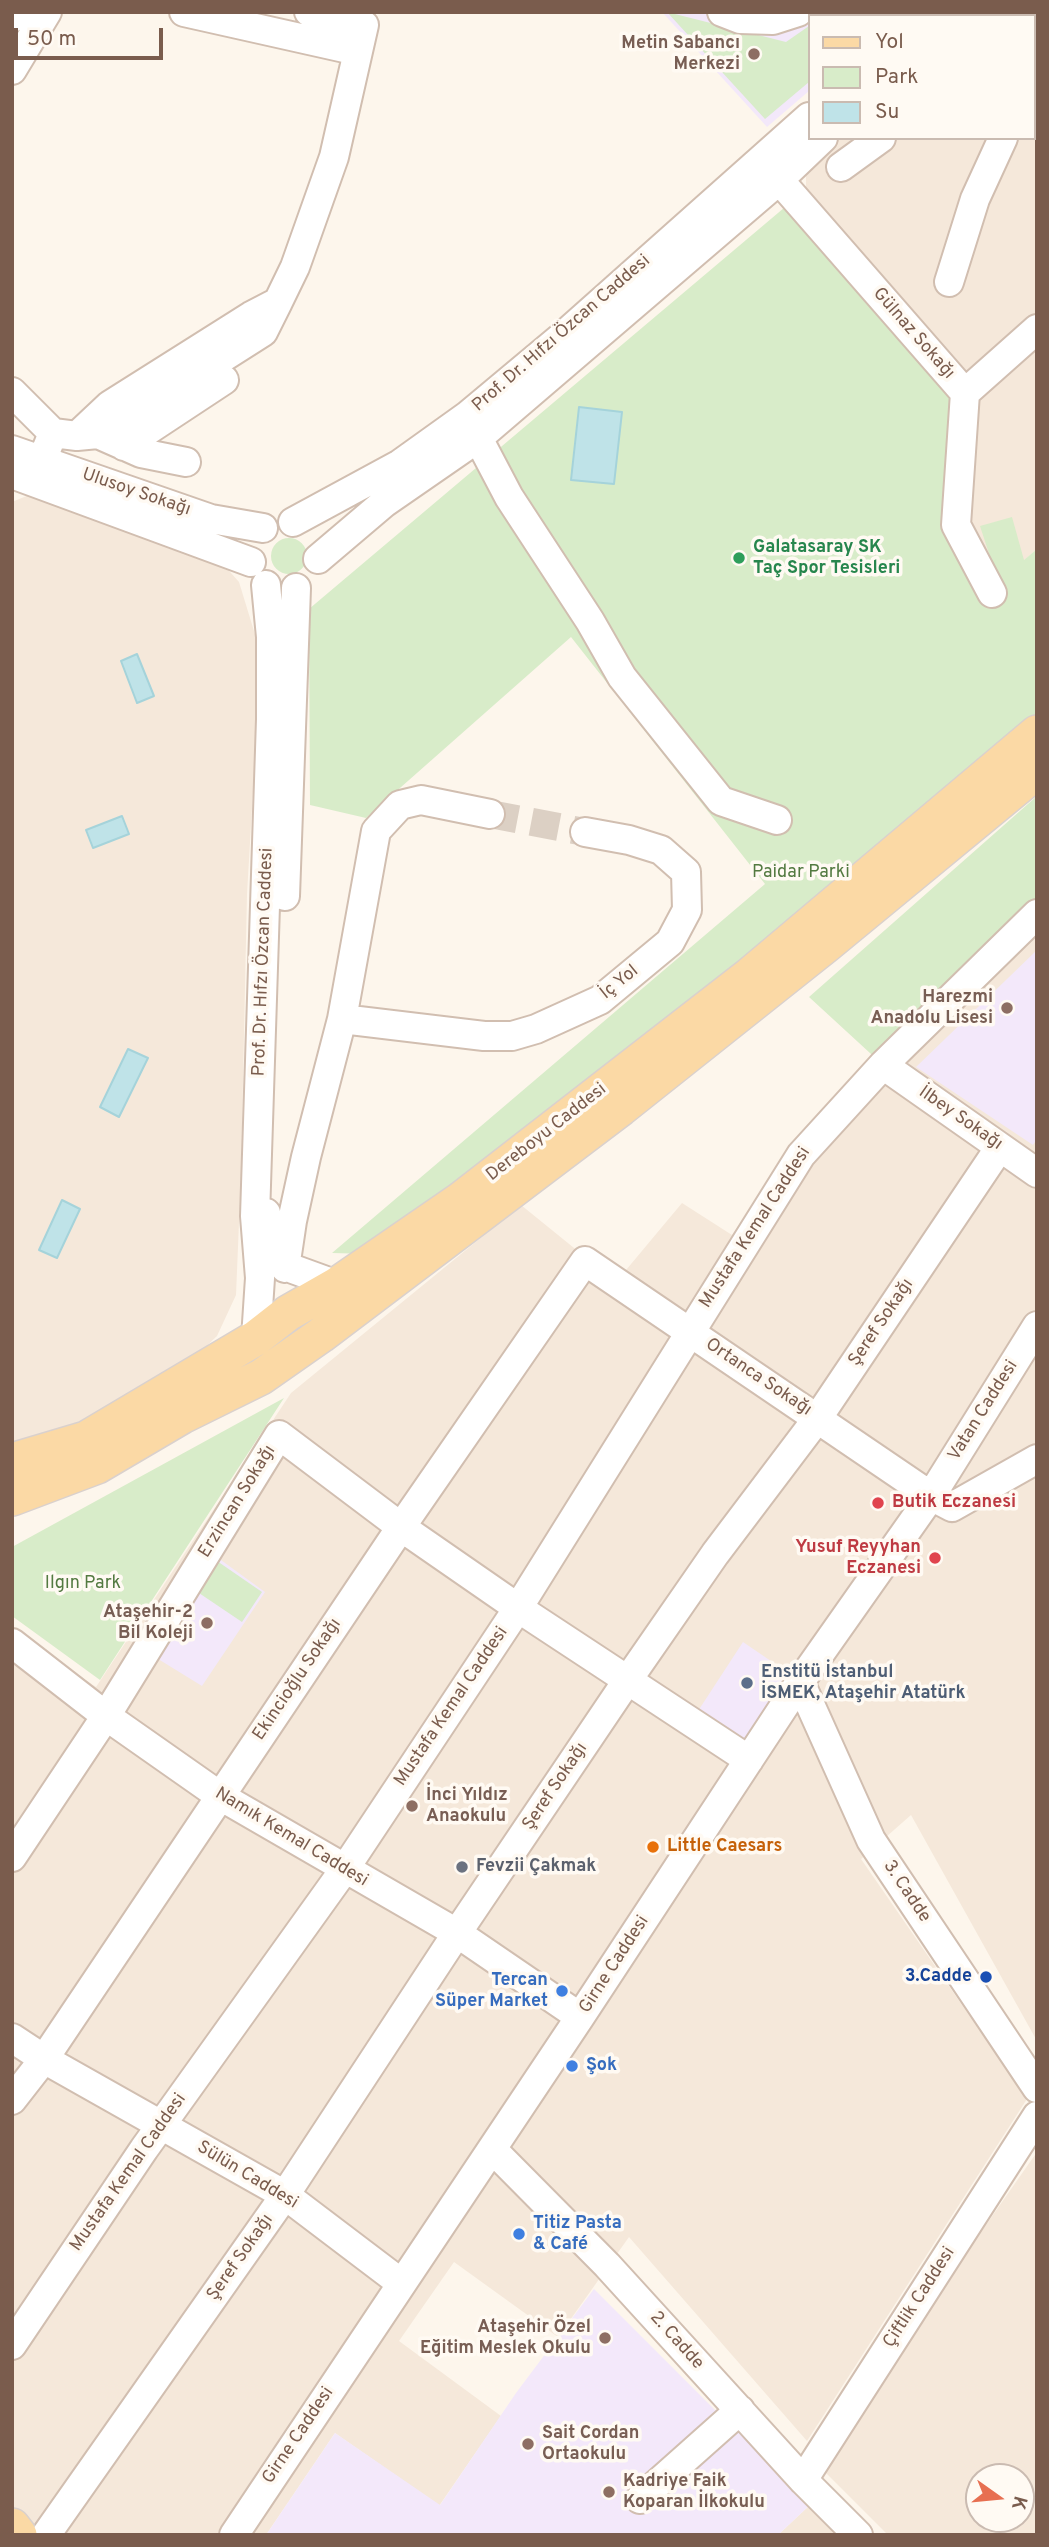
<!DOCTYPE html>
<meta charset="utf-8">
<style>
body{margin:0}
#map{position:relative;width:1049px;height:2547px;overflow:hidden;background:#fdf6ec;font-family:Overpass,sans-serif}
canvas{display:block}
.frame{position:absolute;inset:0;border:14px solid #7a5c4d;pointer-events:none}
.legend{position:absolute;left:808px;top:14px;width:228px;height:126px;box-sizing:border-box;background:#fffaf3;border:2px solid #cabbb1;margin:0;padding:9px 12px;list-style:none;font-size:21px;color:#7a5c4d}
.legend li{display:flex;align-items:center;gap:14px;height:35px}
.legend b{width:35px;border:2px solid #cabbb1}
.north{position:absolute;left:965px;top:2463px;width:70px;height:70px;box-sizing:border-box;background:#fffaf3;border:2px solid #cabbb1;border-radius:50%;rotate:105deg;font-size:19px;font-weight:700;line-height:28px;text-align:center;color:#7a5c4d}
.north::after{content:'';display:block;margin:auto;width:24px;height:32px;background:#e76f51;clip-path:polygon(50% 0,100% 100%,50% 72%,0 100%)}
.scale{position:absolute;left:14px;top:28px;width:149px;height:32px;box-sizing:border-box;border:4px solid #7a5c4d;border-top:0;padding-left:9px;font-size:21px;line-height:24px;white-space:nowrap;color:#7a5c4d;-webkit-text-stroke:5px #fffaf3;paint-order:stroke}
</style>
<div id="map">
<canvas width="1049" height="2547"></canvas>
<div class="frame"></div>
<ul class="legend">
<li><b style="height:9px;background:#fbd9a5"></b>Yol</li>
<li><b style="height:19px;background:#d8ecc9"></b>Park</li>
<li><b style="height:19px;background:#bfe3e8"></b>Su</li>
</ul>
<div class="north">K</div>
<div class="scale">50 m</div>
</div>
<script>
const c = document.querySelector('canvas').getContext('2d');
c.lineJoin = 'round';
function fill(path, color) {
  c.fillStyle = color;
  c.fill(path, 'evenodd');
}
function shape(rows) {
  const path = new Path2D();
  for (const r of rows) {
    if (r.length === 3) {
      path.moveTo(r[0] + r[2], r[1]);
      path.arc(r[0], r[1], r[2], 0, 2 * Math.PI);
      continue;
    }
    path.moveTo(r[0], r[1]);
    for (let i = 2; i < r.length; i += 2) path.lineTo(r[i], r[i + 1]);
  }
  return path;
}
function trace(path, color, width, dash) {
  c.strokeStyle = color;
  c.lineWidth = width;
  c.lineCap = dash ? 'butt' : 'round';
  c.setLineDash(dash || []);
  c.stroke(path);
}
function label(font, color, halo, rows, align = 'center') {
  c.font = font + ' Overpass,sans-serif';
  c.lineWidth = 7;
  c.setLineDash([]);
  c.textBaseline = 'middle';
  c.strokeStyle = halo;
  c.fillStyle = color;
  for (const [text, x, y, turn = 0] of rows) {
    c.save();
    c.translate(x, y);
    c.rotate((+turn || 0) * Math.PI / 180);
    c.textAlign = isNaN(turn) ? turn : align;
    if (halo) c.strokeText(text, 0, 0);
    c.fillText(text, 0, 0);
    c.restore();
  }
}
const residential = shape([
 [979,12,1037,12,1037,549,995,586,806,202,806,171,841,138,1033,138,1033,16,975,16],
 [29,495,215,555,239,582,261,654,247,894,241,1174,236,1295,217,1336,188,1364,80,1423,12,1448,12,502],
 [1037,905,1037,2041,911,1815,861,1859,1027,2099,807,2441,629,2237,558,2337,454,2262,399,2341,501,2416,439,2506,335,2433,266,2535,31,2535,12,2508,12,1629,96,1687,291,1393,521,1205,616,1282,682,1203,732,1235,785,1157],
 [1037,2152,1037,2535,888,2535,818,2465],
 [979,2477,1021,2477,1021,2519,979,2519],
 [812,2503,844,2535,778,2535]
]);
const education = shape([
 [662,12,904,12,900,16,809,16,809,91,767,127],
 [1037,950,1037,1139,1033,1145,916,1067],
 [214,1555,265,1592,202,1686,150,1654],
 [743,1642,793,1676,749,1744,698,1711],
 [594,2289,721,2416,812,2503,778,2535,266,2535,335,2433,440,2505,516,2393]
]);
const green = shape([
 [667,12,786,42,809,26,809,82,765,119],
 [791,202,957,391,949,523,998,581,980,526,1012,517,1024,560,1037,549,1037,720,792,920,370,1254,332,1253,765,884,571,637,366,818,310,805,309,609],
 [289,556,18],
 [1037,796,1037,905,883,1065,809,997],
 [284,1398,100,1680,12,1616,12,1547],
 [217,1561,262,1592,242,1622,196,1591]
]);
const water = shape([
 [579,407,622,412,614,484,571,480,579,407],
 [137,654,154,696,137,703,121,661,137,654],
 [122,816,129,834,93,848,86,830,122,816],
 [128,1049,148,1058,119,1117,100,1107,128,1049],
 [62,1200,80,1209,57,1258,39,1250,62,1200]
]);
const minorTunnel = shape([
 [490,814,585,832]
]);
const minor = shape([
 [184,12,358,51],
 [722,12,740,19,773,20,798,12],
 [922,16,926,12],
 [958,16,962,12],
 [12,18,16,12],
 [1033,39,1037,40],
 [12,70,47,12],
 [766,165,965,393,956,525,992,593],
 [841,167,881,138],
 [949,282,975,199,1003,138],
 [12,392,53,433,47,448],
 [965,393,1037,329],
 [53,433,77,436,98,434,141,453,186,462],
 [98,434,123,421,263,332,278,302],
 [77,436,110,405,251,316,278,302,295,267,334,157,364,25,309,12],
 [478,438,509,497,590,621,622,677,721,801,777,820],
 [124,446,224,380],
 [12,450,211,519,263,528],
 [12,474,251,562],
 [293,522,400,464,467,416,564,335,809,117],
 [318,559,384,503,478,438,778,181,823,138],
 [285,896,296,588],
 [342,1019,484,1036,512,1036,536,1029,600,1000,670,942,687,910,686,872,661,850,629,840,585,832],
 [883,1065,1037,1173],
 [266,1213,265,1229,287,1263,293,1269,337,1285],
 [285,1268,292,1221,306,1157,342,1019,376,831,400,805,421,800,490,814],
 [256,1338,260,1278,255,1216,271,719,271,637,266,585],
 [12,1643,106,1716,220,1796,457,1933,580,2017],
 [800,1682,871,1840,1037,2088],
 [12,1857,106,1716,279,1435,401,1527,518,1608,749,1760],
 [12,2038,44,2059,285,2195,401,2283],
 [12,2100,44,2059,401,1527,585,1261,931,1496,952,1507,1037,1459],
 [492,2149,607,2265,803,2480,858,2535],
 [12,2345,144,2149,344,1870,518,1608,801,1155,883,1065,1037,914],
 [803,2480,1037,2116],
 [640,2499,740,2410],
 [46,2535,285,2195,457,1933,627,1681,715,1554,817,1419,1000,1147],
 [234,2535,580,2017,800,1682,931,1496,1037,1326]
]);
const major = shape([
 [12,1461,86,1439,256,1338,288,1313,337,1285,459,1201,750,975,1037,733],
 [12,1498,97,1466,182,1416,261,1377,321,1335,621,1108,826,945,1037,771],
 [12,2526,19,2535]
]);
const markers = [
 [754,54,7,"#8d6e63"],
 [739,558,7,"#2e9e5b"],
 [1007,1008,7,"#8d6e63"],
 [878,1503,7,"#e0444e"],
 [935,1558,7,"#e0444e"],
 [207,1623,7,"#8d6e63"],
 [747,1683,7,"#5c6f8a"],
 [412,1806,7,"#8d6e63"],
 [653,1847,7,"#e8710a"],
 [462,1867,7,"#6b7280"],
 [986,1977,7,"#1a4fb4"],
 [562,1991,7,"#3f7fe0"],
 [572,2066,7,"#3f7fe0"],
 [519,2234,7,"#3f7fe0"],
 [605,2338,7,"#8d6e63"],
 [528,2444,7,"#8d6e63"],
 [609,2492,7,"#8d6e63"]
];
const educationNames = [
 ["Metin Sabancı",740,44],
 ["Merkezi",740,65],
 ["Harezmi",993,998],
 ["Anadolu Lisesi",993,1019],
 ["Ataşehir-2",193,1613],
 ["Bil Koleji",193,1634],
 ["İnci Yıldız",426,1796,"left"],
 ["Anaokulu",426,1817,"left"],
 ["Ataşehir Özel",591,2328],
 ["Eğitim Meslek Okulu",591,2349],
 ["Sait Cordan",542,2434,"left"],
 ["Ortaokulu",542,2455,"left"],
 ["Kadriye Faik",623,2482,"left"],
 ["Koparan İlkokulu",623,2503,"left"]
];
const streetNames = [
 ["Prof. Dr. Hıfzı Özcan Caddesi",562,334,-41],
 ["Gülnaz Sokağı",913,334,49],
 ["Ulusoy Sokağı",136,493,19],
 ["Prof. Dr. Hıfzı Özcan Caddesi",264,962,-88],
 ["İç Yol",620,983,-39],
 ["İlbey Sokağı",960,1119,35],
 ["Dereboyu Caddesi",547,1133,-38],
 ["Mustafa Kemal Caddesi",756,1228,-57],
 ["Şeref Sokağı",882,1323,-56],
 ["Ortanca Sokağı",758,1378,34],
 ["Vatan Caddesi",984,1411,-58],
 ["Erzincan Sokağı",238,1502,-58],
 ["Ekincioğlu Sokağı",298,1680,-56],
 ["Mustafa Kemal Caddesi",452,1707,-56],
 ["Şeref Sokağı",556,1787,-56],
 ["Namık Kemal Caddesi",291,1838,31],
 ["3. Cadde",906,1892,56],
 ["Girne Caddesi",615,1965,-57],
 ["Mustafa Kemal Caddesi",129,2173,-55],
 ["Sülün Caddesi",247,2176,31],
 ["Şeref Sokağı",241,2258,-55],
 ["Çiftlik Caddesi",920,2298,-57],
 ["2. Cadde",676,2341,48],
 ["Girne Caddesi",299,2436,-56]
];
const leisureNames = [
 ["Galatasaray SK",753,548],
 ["Taç Spor Tesisleri",753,569]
];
const parkNames = [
 ["Paidar Parki",801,873],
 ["Ilgın Park",83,1584]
];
const healthNames = [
 ["Butik Eczanesi",892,1503],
 ["Yusuf Reyyhan",921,1548,"right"],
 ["Eczanesi",921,1569,"right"]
];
const serviceNames = [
 ["Enstitü İstanbul",761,1673],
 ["İSMEK, Ataşehir Atatürk",761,1694]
];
const foodNames = [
 ["Little Caesars",667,1847]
];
const worshipNames = [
 ["Fevzii Çakmak",476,1867]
];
const transitNames = [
 ["3.Cadde",972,1977]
];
const shopNames = [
 ["Tercan",548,1981,"right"],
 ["Süper Market",548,2002,"right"],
 ["Şok",586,2066],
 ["Titiz Pasta",533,2224],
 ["& Café",533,2245]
];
fill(residential, '#f5e8da');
fill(education, '#f3e8fa');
fill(green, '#d8ecc9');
fill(water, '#bfe3e8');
trace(water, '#a5d3da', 2);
trace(minorTunnel, '#dcd0c4', 28, [28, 14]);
trace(minor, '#d1beb0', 32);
trace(major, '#dad1cd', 38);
trace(minor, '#fff', 28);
trace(major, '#fbd9a5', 35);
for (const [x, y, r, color] of markers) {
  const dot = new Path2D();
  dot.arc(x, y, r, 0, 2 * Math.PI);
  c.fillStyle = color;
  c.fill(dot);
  trace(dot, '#fffaf3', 2.5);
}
label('bold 18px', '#785e54', '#fffaf3', educationNames, 'right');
label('18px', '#7a5c4d', '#fffaf3', streetNames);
label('bold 18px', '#27864d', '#fffaf3', leisureNames, 'left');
label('18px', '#537a41', '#fffaf3', parkNames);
label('bold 18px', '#be3a42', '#fffaf3', healthNames, 'left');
label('bold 18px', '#4e5e75', '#fffaf3', serviceNames, 'left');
label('bold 18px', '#c56008', '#fffaf3', foodNames, 'left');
label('bold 18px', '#5b616d', '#fffaf3', worshipNames, 'left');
label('bold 18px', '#164399', '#fffaf3', transitNames, 'right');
label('bold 18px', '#366cbe', '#fffaf3', shopNames, 'left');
</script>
